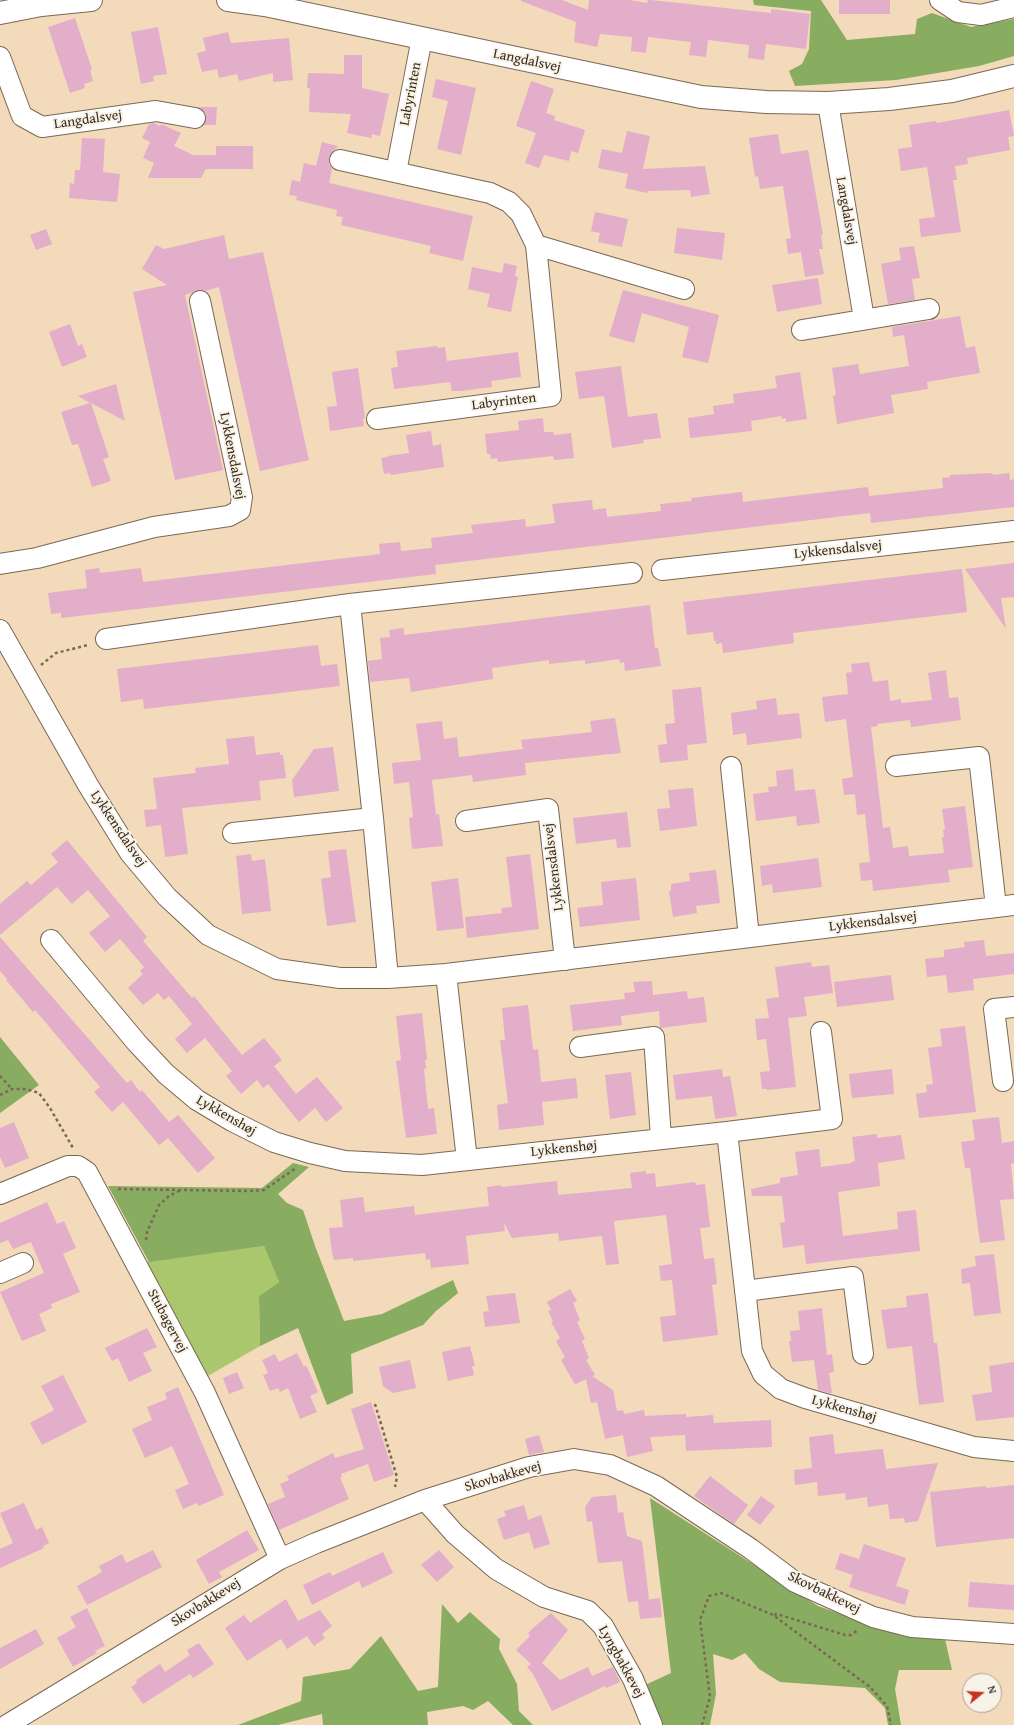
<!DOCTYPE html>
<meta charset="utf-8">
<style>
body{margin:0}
#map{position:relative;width:1014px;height:1725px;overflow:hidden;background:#f2daba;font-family:"Gentium Book Plus",serif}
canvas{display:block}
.north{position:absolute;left:962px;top:1673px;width:40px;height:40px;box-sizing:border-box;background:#f7f3e8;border:1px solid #aca397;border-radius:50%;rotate:72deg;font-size:11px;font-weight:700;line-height:16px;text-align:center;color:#3b2a1e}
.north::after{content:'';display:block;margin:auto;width:14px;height:18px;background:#c8321e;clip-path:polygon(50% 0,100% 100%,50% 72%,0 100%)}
</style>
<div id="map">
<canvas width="1014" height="1725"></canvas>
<div class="north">N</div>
</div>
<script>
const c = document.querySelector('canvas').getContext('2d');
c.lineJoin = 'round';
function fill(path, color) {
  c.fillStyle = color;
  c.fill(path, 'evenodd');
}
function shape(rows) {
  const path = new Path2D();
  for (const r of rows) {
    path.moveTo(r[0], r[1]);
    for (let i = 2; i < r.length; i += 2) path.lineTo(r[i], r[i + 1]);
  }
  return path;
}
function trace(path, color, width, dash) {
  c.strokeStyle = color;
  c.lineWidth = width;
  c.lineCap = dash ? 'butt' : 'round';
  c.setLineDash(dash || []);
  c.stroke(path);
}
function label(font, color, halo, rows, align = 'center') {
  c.font = font + ' "Gentium Book Plus",serif';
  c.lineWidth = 4;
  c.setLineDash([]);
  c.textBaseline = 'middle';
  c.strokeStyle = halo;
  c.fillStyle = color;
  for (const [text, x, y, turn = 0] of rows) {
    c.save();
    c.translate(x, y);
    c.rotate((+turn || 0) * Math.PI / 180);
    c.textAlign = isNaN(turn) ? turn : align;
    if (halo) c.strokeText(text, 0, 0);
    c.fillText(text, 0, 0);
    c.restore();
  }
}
const green = shape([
 [264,1246,279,1282,259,1296,260,1346,206,1377,144,1262]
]);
const forest = shape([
 [753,0,821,0,847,40,915,34,917,19,932,13,971,27,1014,19,1014,56,979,66,896,80,795,86,789,71,802,64,809,49,811,11,754,5],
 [0,1037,39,1085,0,1113],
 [293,1163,309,1167,278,1194,287,1203,303,1210,315,1246,344,1321,382,1314,453,1280,458,1293,436,1311,423,1325,351,1354,353,1393,327,1405,298,1328,260,1346,259,1296,279,1282,264,1246,149,1262,108,1186,262,1188],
 [650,1498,818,1606,880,1628,945,1639,952,1670,899,1670,895,1689,901,1725,888,1725,885,1708,865,1688,780,1682,759,1669,745,1653,732,1660,713,1654,716,1694,710,1725,657,1725,643,1686,671,1673],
 [442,1604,458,1623,470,1612,500,1639,499,1649,517,1684,519,1711,533,1725,513,1725,488,1701,473,1710,463,1706,427,1712,428,1725,323,1725,322,1714,278,1725,238,1725,301,1701,303,1677,350,1669,381,1636,418,1691,438,1687]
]);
const building = shape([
 [521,0,562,0,588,10,589,0,629,0,647,3,648,0,651,0,771,13,771,9,810,14,806,49,766,44,764,60,748,58,749,45,708,40,706,57,689,55,691,42,648,37,646,53,631,51,632,37,600,34,597,47,574,42,576,22,521,1],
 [839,0,890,0,890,14,839,14],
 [75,18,92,69,90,70,93,81,84,84,85,88,70,93,48,27],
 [158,27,167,74,153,76,154,81,141,84,131,32],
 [228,32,231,43,289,38,293,80,273,82,273,73,239,81,237,74,219,78,217,69,202,72,197,53,206,51,203,38],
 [344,55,362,55,362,88,389,94,380,136,372,134,371,138,347,133,351,114,309,112,310,88,307,88,308,73,344,74],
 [436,79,476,88,461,155,437,149,448,101,432,97],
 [531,81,554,89,546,113,555,116,554,120,585,130,578,153,571,151,569,161,544,155,539,168,525,163,536,133,516,126],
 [199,107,217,107,216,125,204,125,206,114],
 [1009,110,1014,136,1008,137,1010,150,967,158,968,164,955,166,957,180,953,180,961,232,921,237,919,219,935,217,927,167,901,171,898,149,912,147,909,125,936,121,937,123],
 [154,123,160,126,161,124,181,133,174,146,193,155,216,155,216,146,253,146,253,169,206,169,201,178,148,178,154,163,143,158,150,142,142,138,149,124],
 [627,131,650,136,643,169,705,166,710,194,691,197,690,190,648,191,647,193,625,188,628,174,598,168,602,149,622,153],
 [778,134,781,154,808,150,823,235,821,235,823,249,819,249,824,274,805,277,801,252,788,254,786,239,791,238,783,186,760,189,758,176,755,177,749,138],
 [82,138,105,139,103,172,120,174,117,202,69,198,70,183,74,184,75,170,80,170],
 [322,142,338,146,329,157,329,163,332,169,329,183,473,216,463,261,429,253,431,246,341,225,343,217,336,216,337,210,296,200,297,196,289,195,292,180,300,182,304,163,316,166],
 [595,212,628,219,622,247,598,242,600,233,591,231],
 [677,228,725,233,722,260,674,253],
 [46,229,52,244,36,250,30,235],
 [224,235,229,259,263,252,309,460,260,471,219,287,205,291,198,290,185,295,223,470,175,480,133,292,167,285,142,269,156,245,164,249],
 [914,246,920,278,912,279,915,300,888,304,881,264,901,260,899,248],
 [504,263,517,266,515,276,518,277,511,312,487,307,490,294,468,289,472,267,502,273],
 [818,278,822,304,777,312,772,285],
 [623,290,719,315,708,363,682,357,689,327,642,313,634,343,609,336],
 [960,316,966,348,975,346,980,373,927,382,928,389,891,395,894,413,837,424,833,396,836,395,832,368,858,364,860,374,909,366,904,335,893,337,892,327],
 [70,324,78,346,82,344,87,357,62,367,49,332],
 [437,346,437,348,445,347,447,361,518,352,521,377,491,381,492,387,461,391,452,391,450,382,394,389,391,368,398,367,396,351],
 [621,366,628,417,657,413,661,438,643,440,644,443,612,448,604,396,579,399,575,372],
 [358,368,365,418,363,419,364,426,330,431,327,407,337,406,332,372],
 [800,372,807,419,786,422,786,418,782,419,781,416,751,421,752,431,690,438,688,418,714,414,713,406,734,403,733,394,777,388,775,376],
 [116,384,125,421,91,403,109,457,103,459,111,481,92,487,78,444,72,445,61,412,90,403,78,396],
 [543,418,544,432,553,432,554,435,571,433,574,458,554,460,553,456,498,462,497,458,491,459,490,454,487,454,485,434,519,430,518,421],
 [431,431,433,446,441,444,444,467,391,475,390,473,384,474,381,458,388,457,388,456,409,453,406,435],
 [992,473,993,475,1009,473,1010,480,1014,479,1014,507,871,523,870,513,435,565,436,574,61,618,61,613,51,614,48,593,87,588,85,570,99,568,100,573,141,568,143,582,380,554,379,544,400,542,401,551,432,548,431,538,473,533,471,525,525,519,526,527,555,523,552,504,592,500,593,510,606,508,607,517,661,511,660,504,692,501,691,498,742,492,743,502,868,487,869,496,943,488,942,478,950,477,950,475],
 [1014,563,1014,597,1001,598,1006,629,965,569],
 [962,569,967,612,793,633,794,643,723,653,722,643,716,644,716,641,714,641,713,632,687,635,683,602],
 [650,605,655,648,658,648,661,666,625,671,624,662,620,663,619,659,585,664,585,660,549,664,549,660,492,668,493,679,411,692,409,678,370,682,368,661,382,659,380,638,390,637,389,630,404,628,404,635],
 [318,645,321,666,337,664,340,686,144,709,143,699,121,702,117,669],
 [869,662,873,682,888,680,890,701,901,699,901,703,932,700,928,673,946,670,949,698,958,697,961,720,911,727,910,720,877,724,878,726,871,727,883,828,890,827,893,848,908,846,909,856,944,853,942,837,944,837,943,830,945,829,942,809,965,806,973,867,948,870,950,882,873,891,872,880,861,881,859,863,870,862,865,814,857,815,855,794,844,795,842,779,853,777,846,719,825,722,822,697,848,694,846,673,852,672,851,664],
 [701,687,707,743,687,745,688,760,660,763,658,745,667,744,665,724,675,723,672,690],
 [776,698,778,715,799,713,802,738,747,745,746,733,733,735,731,713,757,709,756,701],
 [615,718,621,753,525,763,526,775,473,782,472,775,432,780,436,815,439,814,443,846,412,849,409,818,413,817,409,782,394,784,392,763,421,760,416,724,442,721,444,739,457,737,459,757,523,749,521,740,592,732,590,721],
 [254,736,256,755,280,752,280,755,283,755,286,778,259,781,261,800,182,808,188,854,165,857,161,825,146,827,144,810,157,809,153,778,196,773,195,768,229,764,226,739],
 [333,747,339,791,294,797,292,780,314,749],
 [793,769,795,791,815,789,820,823,797,826,796,816,756,821,753,794,769,792,768,787,777,786,776,771],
 [693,788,697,826,660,831,657,809,670,808,668,790],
 [627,812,631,847,617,848,616,839,576,844,573,818],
 [67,840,147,937,143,941,192,998,194,996,242,1055,264,1038,282,1060,274,1066,296,1094,317,1077,343,1108,326,1122,315,1108,299,1122,268,1084,263,1088,257,1080,241,1094,226,1076,232,1071,205,1038,187,1053,175,1039,192,1024,169,996,164,1000,158,993,143,1005,128,988,143,974,140,971,144,967,120,939,105,952,89,933,110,916,88,890,72,904,57,887,0,935,0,904,27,881,31,885,58,862,51,854],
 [346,849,356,922,327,926,321,879,331,877,328,851],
 [251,854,252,861,265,859,271,911,242,914,236,856],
 [530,854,539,929,467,938,465,917,502,913,501,908,512,907,506,857],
 [818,858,822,887,773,893,772,884,762,886,760,866],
 [716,870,720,903,696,906,697,913,673,917,669,891,671,891,671,884,690,881,689,873],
 [458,878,464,928,437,931,431,882],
 [636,878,640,920,580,927,577,908,603,905,601,882],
 [0,937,127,1083,131,1080,140,1092,142,1090,169,1122,178,1115,215,1158,198,1173,168,1138,159,1145,123,1102,112,1112,94,1092,100,1087,35,1010,33,1012,6,980,7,979,0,971],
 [984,940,986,956,1014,953,1014,974,973,979,974,990,948,993,946,975,927,977,925,959,944,957,944,950,965,947,964,942],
 [811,962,812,967,829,965,833,993,804,997,807,1016,788,1018,796,1087,767,1090,767,1089,762,1089,760,1072,770,1071,766,1039,757,1040,755,1019,769,1018,766,999,779,997,775,967],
 [891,975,894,1000,837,1007,834,982],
 [652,981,653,995,687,991,688,999,704,997,707,1022,660,1028,659,1011,621,1016,622,1025,573,1031,570,1005,625,999,624,993,635,992,633,982],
 [528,1005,533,1050,538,1049,541,1082,576,1078,578,1098,542,1102,544,1125,499,1130,497,1105,508,1103,500,1040,505,1040,502,1008],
 [422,1013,427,1059,425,1060,426,1068,424,1069,428,1109,434,1108,437,1134,406,1138,396,1061,401,1060,396,1016],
 [965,1026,976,1112,919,1118,916,1094,927,1092,926,1085,933,1084,928,1048,942,1046,940,1029],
 [722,1069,723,1077,730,1076,737,1116,715,1119,712,1096,676,1100,673,1075],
 [892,1069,894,1094,852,1098,849,1074],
 [631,1072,636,1115,610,1119,605,1075],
 [999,1117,1002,1143,1014,1141,1014,1163,1011,1164,1014,1199,1000,1200,1005,1240,980,1243,970,1168,965,1168,961,1142,975,1140,972,1120],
 [14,1122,29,1158,5,1168,0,1157,0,1128],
 [877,1134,877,1138,901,1135,905,1159,878,1163,880,1186,838,1192,843,1236,898,1229,897,1212,916,1210,920,1251,806,1264,804,1245,783,1248,780,1223,785,1222,782,1196,752,1196,751,1189,780,1183,780,1178,798,1175,795,1152,819,1149,821,1167,852,1163,851,1162,855,1161,852,1137],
 [646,1171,646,1174,655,1173,656,1187,695,1182,696,1185,705,1184,710,1227,700,1228,704,1259,714,1258,717,1284,712,1285,718,1335,663,1342,660,1317,676,1315,672,1280,661,1281,659,1266,672,1264,666,1215,614,1221,619,1264,606,1265,602,1236,559,1241,558,1233,512,1238,504,1223,505,1231,466,1236,469,1264,431,1268,430,1259,426,1260,425,1253,353,1261,353,1258,334,1260,332,1253,329,1228,343,1227,340,1200,363,1197,365,1212,414,1206,415,1215,489,1206,487,1187,501,1185,501,1187,557,1181,558,1195,632,1188,630,1173],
 [47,1202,57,1224,64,1221,76,1248,63,1254,80,1292,51,1304,52,1308,39,1314,46,1331,22,1341,0,1292,44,1273,31,1242,13,1249,8,1240,0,1243,0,1223],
 [994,1254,1001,1313,974,1316,970,1283,962,1284,961,1269,976,1266,975,1256],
 [570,1289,577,1301,573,1303,580,1320,577,1322,585,1339,582,1341,589,1358,586,1360,595,1375,592,1376,613,1390,617,1411,623,1410,624,1414,644,1410,645,1416,686,1414,686,1417,713,1415,714,1423,771,1420,772,1447,686,1451,685,1435,650,1437,653,1451,627,1457,623,1435,605,1439,597,1402,591,1403,586,1379,576,1384,574,1383,561,1360,565,1357,556,1341,560,1338,551,1322,553,1321,548,1311,551,1310,547,1302],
 [515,1293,520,1323,485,1327,483,1312,489,1311,486,1296],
 [928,1293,934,1343,937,1343,944,1402,919,1405,912,1346,887,1349,881,1310,907,1307,906,1296],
 [822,1308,827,1355,832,1354,834,1372,829,1373,832,1393,829,1393,818,1390,814,1360,792,1362,789,1341,791,1341,790,1331,800,1330,798,1311],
 [147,1328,157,1347,143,1353,152,1371,129,1382,118,1358,112,1361,105,1348],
 [470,1346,475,1366,472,1366,474,1375,448,1381,442,1352],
 [297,1353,304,1367,306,1365,318,1392,310,1396,317,1412,300,1419,288,1388,280,1392,278,1388,270,1391,263,1375,268,1373,262,1360,275,1354,279,1362],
 [410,1360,416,1388,393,1393,383,1386,379,1367],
 [1014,1362,1014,1417,976,1421,972,1395,992,1392,989,1366],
 [237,1372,244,1388,229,1394,223,1378],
 [63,1375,87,1422,42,1445,30,1423,54,1410,41,1386],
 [178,1387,224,1495,199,1506,197,1503,183,1509,175,1490,189,1484,172,1446,145,1458,132,1429,152,1420,147,1407,167,1399,165,1393],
 [371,1402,394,1475,374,1482,368,1464,341,1474,342,1477,340,1477,349,1499,279,1530,268,1504,285,1497,280,1484,289,1480,287,1476,333,1453,335,1458,364,1449,351,1409],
 [833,1434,835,1454,883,1449,886,1469,938,1463,918,1521,905,1523,904,1518,890,1519,888,1504,868,1507,867,1497,846,1500,845,1493,818,1496,817,1482,795,1485,794,1470,812,1468,809,1437],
 [539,1435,544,1452,529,1455,525,1439],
 [710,1476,748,1505,734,1524,694,1496],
 [1014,1485,1014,1538,936,1547,930,1492,986,1486,986,1488],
 [616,1495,618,1513,623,1512,627,1536,642,1541,649,1599,645,1600,660,1598,662,1617,640,1619,638,1601,628,1602,622,1561,598,1563,592,1521,587,1522,585,1507,592,1497],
 [761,1496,775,1506,760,1525,747,1515],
 [24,1503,36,1530,42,1527,49,1543,43,1546,44,1548,0,1568,0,1549,13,1543,0,1513],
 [524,1505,528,1520,541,1515,550,1544,534,1549,529,1532,504,1540,497,1519,506,1516,504,1511],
 [247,1530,259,1550,219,1572,222,1577,209,1584,196,1560],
 [864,1544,906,1558,896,1586,909,1590,905,1605,849,1587,853,1575,835,1569,840,1553,859,1559],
 [153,1550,162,1567,87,1605,77,1586,102,1572,99,1566,122,1554,126,1563],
 [439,1550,454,1567,437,1582,421,1565],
 [383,1552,393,1573,362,1588,359,1581,312,1605,303,1585,330,1572,332,1576],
 [970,1582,1014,1585,1014,1610,968,1607],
 [286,1599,298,1621,320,1610,332,1626,322,1634,325,1638,314,1646,307,1636,287,1649,281,1639,247,1661,225,1628,244,1615,250,1623],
 [87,1608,105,1646,95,1651,97,1653,73,1667,57,1638,76,1627,70,1617],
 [551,1613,568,1630,542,1663,560,1680,588,1667,592,1676,613,1667,620,1682,606,1688,605,1686,552,1711,533,1674,527,1667,531,1664,516,1650,530,1636,528,1633,533,1628],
 [36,1629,44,1644,0,1669,0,1648],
 [199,1643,214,1664,193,1678,190,1674,143,1704,131,1687,137,1683,136,1680,160,1664,165,1672,190,1655,187,1650]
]);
const path = shape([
 [41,665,56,653,88,645],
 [0,1076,12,1089],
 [0,1095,12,1089,26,1089,39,1093,50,1108,73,1148],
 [118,1189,251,1191,264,1190,296,1168],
 [146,1240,147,1232,159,1205,169,1196,181,1190],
 [375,1404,397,1477,395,1487],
 [774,1615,777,1614,845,1635,851,1635,858,1630],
 [702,1725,710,1697,700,1620,709,1596,721,1593,773,1615,870,1687,887,1706,891,1725]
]);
const street = shape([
 [940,0,958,12,981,15,1014,7],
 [0,57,22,116,42,127,156,111,195,118],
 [828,103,864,319],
 [340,160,490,193,509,202,521,214,536,245,551,396,377,419],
 [396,172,422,38],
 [536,245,684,289],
 [802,330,929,309],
 [0,564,37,558,154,527,229,516,240,510,242,497,200,301],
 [662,570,1014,531],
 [350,604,373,818,388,978],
 [0,630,88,785,130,853,167,897,208,935,277,969,340,978,388,978,446,974,1014,905],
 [106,639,350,604,632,573],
 [896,766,979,757,996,907],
 [731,767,749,937],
 [466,821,548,809,565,960],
 [233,833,373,818],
 [51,940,137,1043,166,1074,197,1100,232,1121,274,1142,310,1153,345,1161,422,1165,727,1132,752,1351,763,1374,781,1389,805,1398,974,1447,1014,1451],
 [446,974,467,1160],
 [580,1047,654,1037,661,1138],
 [1003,1081,994,1009,1014,1007],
 [727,1132,832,1119,821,1032],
 [0,1194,68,1166,78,1166,87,1172,205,1393,280,1559],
 [0,1273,23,1263],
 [745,1291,853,1277,863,1354],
 [425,1500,455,1534,496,1569,544,1597,588,1611,603,1626,633,1679,652,1725],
 [7,1725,280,1559,316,1543,425,1500,529,1467,574,1459,610,1465,656,1486,751,1549,795,1582,873,1617,912,1627,1014,1634]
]);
const secondary = shape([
 [228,0,265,5,701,97,766,102,828,103,889,99,952,91,1014,76],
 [0,13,41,5,91,0]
]);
const streetNames = [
 ["Langdalsvej",527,61,12],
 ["Labyrinten",411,94,-79],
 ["Langdalsvej",88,120,-8],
 ["Langdalsvej",846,211,80],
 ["Labyrinten",504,402,-7],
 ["Lykkensdalsvej",232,456,79],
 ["Lykkensdalsvej",838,550,-6],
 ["Lykkensdalsvej",118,829,56],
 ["Lykkensdalsvej",554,867,-97],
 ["Lykkensdalsvej",873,922,-7],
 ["Lykkenshøj",226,1116,30],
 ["Lykkenshøj",564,1149,-6],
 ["Stubagervej",167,1321,62],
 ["Lykkenshøj",844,1409,16],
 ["Skovbakkevej",503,1477,-16],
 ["Skovbakkevej",824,1593,26],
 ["Skovbakkevej",206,1603,-32],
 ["Lyngbakkevej",621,1662,61]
];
fill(green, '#abc76d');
fill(forest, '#88ac60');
fill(building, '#e2aec9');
trace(street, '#7b6855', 22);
trace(secondary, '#7b6855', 24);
trace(path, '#7b6855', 2.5, [3, 3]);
trace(street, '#fff', 20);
trace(secondary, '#fff', 22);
label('14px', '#3b2a1e', '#f7f3e8', streetNames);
</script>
